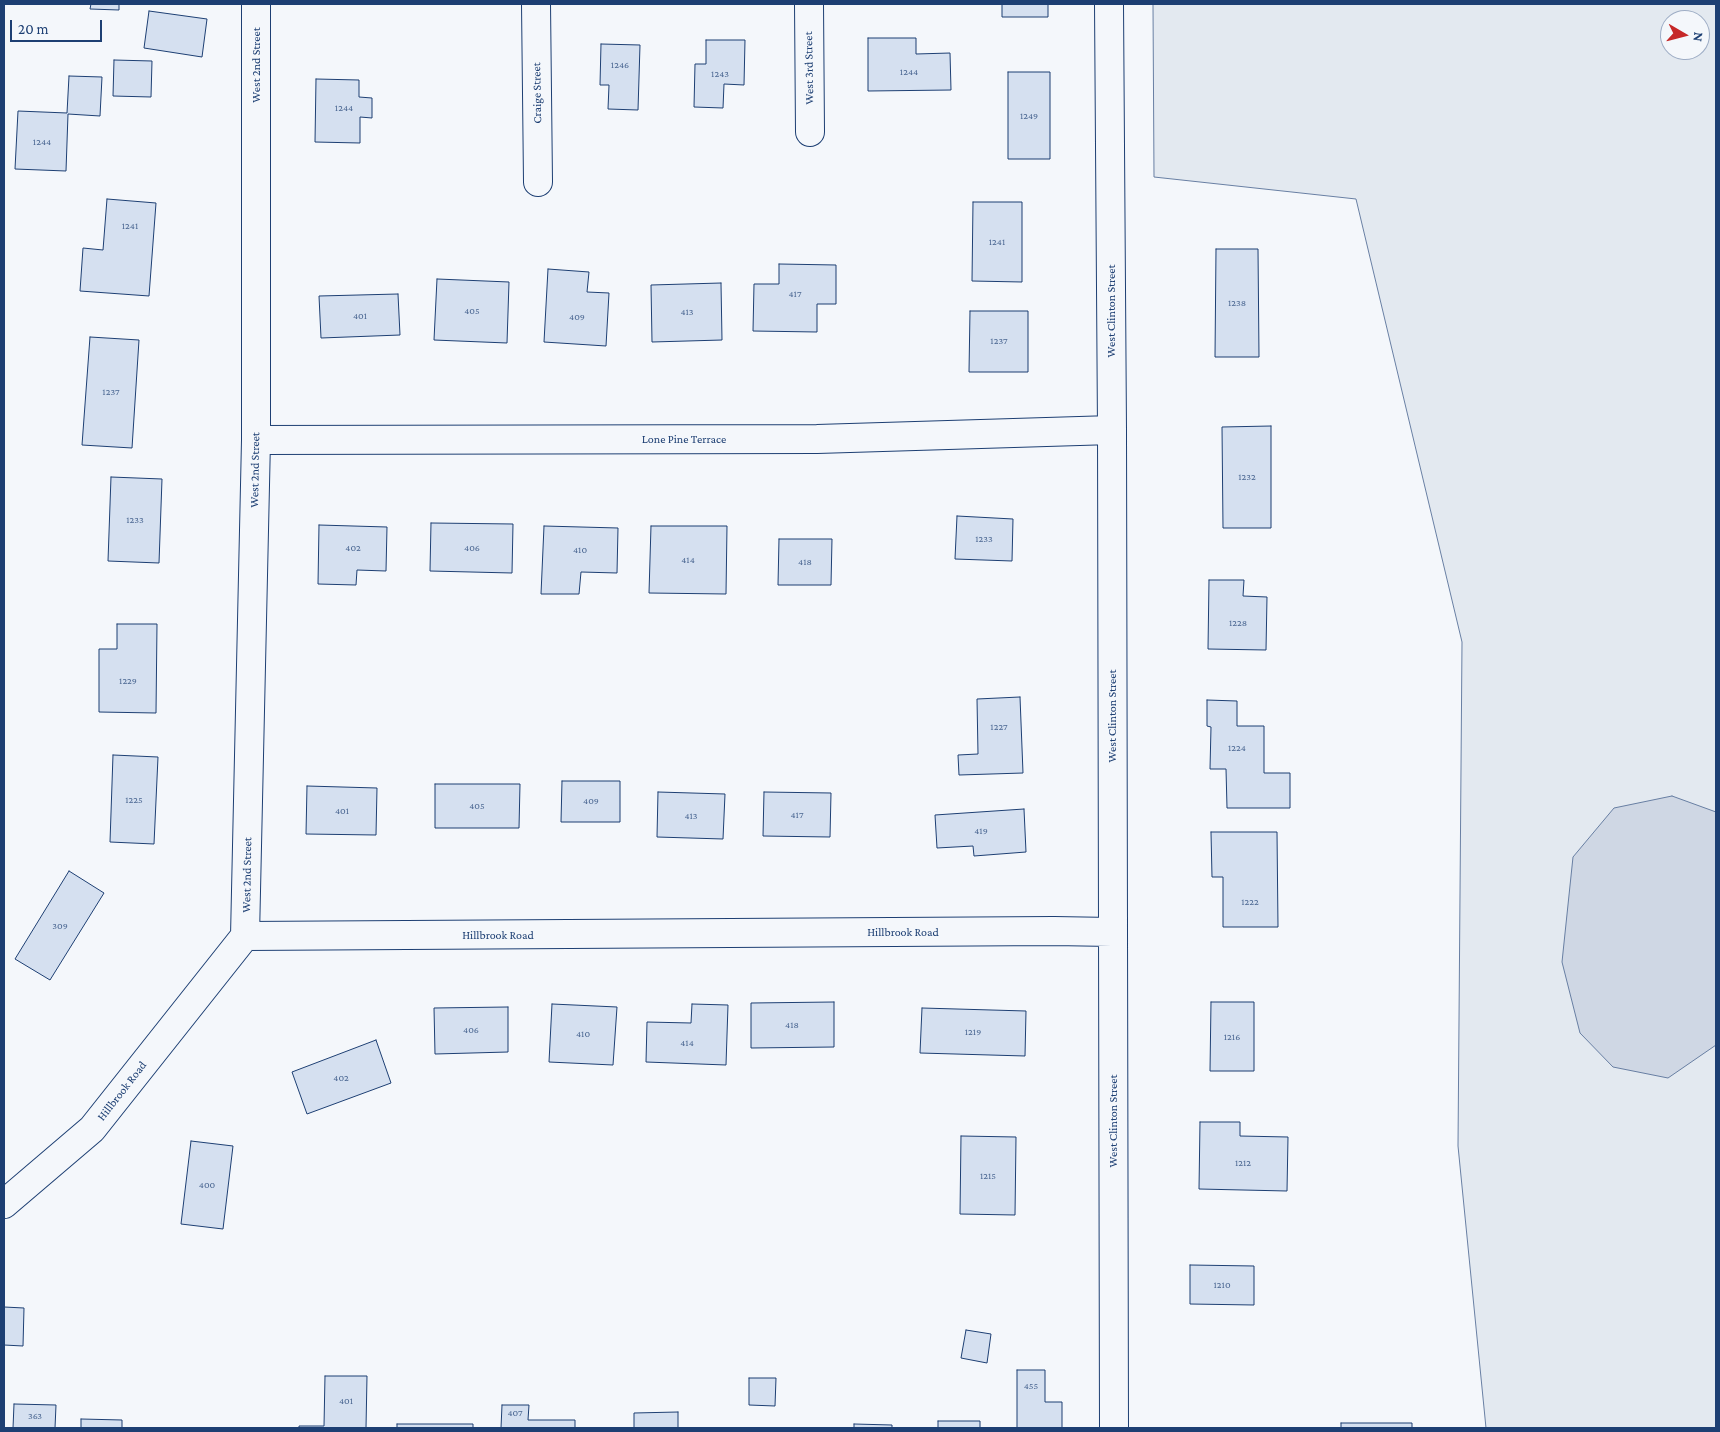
<!DOCTYPE html>
<style>
body{margin:0}
#map{position:relative;width:1720px;height:1432px;overflow:hidden;background:#f4f7fb;font-family:"Crimson Pro",serif}
canvas{display:block}
.frame{position:absolute;inset:0;border:5px solid #1d3f73;pointer-events:none}
.north{position:absolute;left:1660px;top:10px;width:50px;height:50px;box-sizing:border-box;background:#f4f7fb;border:1px solid #9eadc5;border-radius:50%;rotate:98deg;font-size:14px;font-weight:700;line-height:20px;text-align:center;color:#1d3f73}
.north::after{content:'';display:block;margin:auto;width:18px;height:22px;background:#c62828;clip-path:polygon(50% 0,100% 100%,50% 72%,0 100%)}
.scale{position:absolute;left:10px;top:20px;width:92px;height:22px;box-sizing:border-box;border:2px solid #1d3f73;border-top:0;padding-left:6px;font-size:15px;line-height:18px;white-space:nowrap;color:#1d3f73;-webkit-text-stroke:4px #f4f7fb;paint-order:stroke}
</style>
<div id="map">
<canvas width="1720" height="1432"></canvas>
<div class="frame"></div>
<div class="north">N</div>
<div class="scale">20 m</div>
</div>
<script>
const c = document.querySelector('canvas').getContext('2d');
c.lineJoin = 'round';
function fill(path, color) {
  c.fillStyle = color;
  c.fill(path, 'evenodd');
}
function shape(rows) {
  const path = new Path2D();
  for (const r of rows) {
    path.moveTo(r[0], r[1]);
    for (let i = 2; i < r.length; i += 2) path.lineTo(r[i], r[i + 1]);
  }
  return path;
}
function trace(path, color, width, dash) {
  c.strokeStyle = color;
  c.lineWidth = width;
  c.lineCap = dash ? 'butt' : 'round';
  c.setLineDash(dash || []);
  c.stroke(path);
}
function label(font, color, halo, rows, align = 'center') {
  c.font = font + ' "Crimson Pro",serif';
  c.lineWidth = 4;
  c.setLineDash([]);
  c.textBaseline = 'middle';
  c.strokeStyle = halo;
  c.fillStyle = color;
  for (const [text, x, y, turn = 0] of rows) {
    c.save();
    c.translate(x, y);
    c.rotate((+turn || 0) * Math.PI / 180);
    c.textAlign = isNaN(turn) ? turn : align;
    if (halo) c.strokeText(text, 0, 0);
    c.fillText(text, 0, 0);
    c.restore();
  }
}
const green = shape([
 [1153,4,1716,4,1716,1428,1486,1428,1458,1146,1462,642,1356,199,1154,177,1153,4],
 [1670,20,1700,20,1700,50,1670,50,1670,20]
]);
const water = shape([
 [1672,796,1716,812,1716,1045,1668,1078,1613,1067,1580,1033,1562,962,1573,857,1614,808,1672,796]
]);
const building = shape([
 [91,4,119,4,119,10,90,9,91,4],
 [1002,4,1048,4,1048,17,1002,17,1002,4],
 [149,11,207,19,202,57,144,48,149,11],
 [868,38,916,38,916,54,950,53,951,90,868,91,868,38],
 [706,40,745,40,744,85,724,84,723,108,694,107,695,64,706,64,706,40],
 [601,44,640,45,638,110,608,109,609,85,600,85,601,44],
 [114,60,152,61,151,97,113,96,114,60],
 [1008,72,1050,72,1050,159,1008,159,1008,72],
 [69,76,102,77,100,116,68,114,66,171,15,169,18,111,67,113,69,76],
 [316,79,359,80,359,97,372,98,372,118,360,117,360,143,315,142,316,79],
 [107,199,156,203,149,296,80,291,83,248,103,250,107,199],
 [973,202,1022,202,1022,282,972,281,973,202],
 [1216,249,1258,249,1259,357,1215,357,1216,249],
 [779,264,836,265,836,304,817,304,817,332,753,331,754,284,779,284,779,264],
 [548,269,589,272,587,292,609,293,606,346,544,342,548,269],
 [437,279,509,282,507,343,434,340,437,279],
 [721,283,722,340,652,342,651,285,721,283],
 [398,294,400,335,321,338,319,296,398,294],
 [970,311,1028,311,1028,372,969,372,970,311],
 [90,337,139,340,132,448,82,445,90,337],
 [1271,426,1271,528,1223,528,1222,427,1271,426],
 [111,477,162,479,159,563,108,561,111,477],
 [957,516,1013,519,1012,561,955,559,957,516],
 [431,523,513,524,512,573,430,571,431,523],
 [319,525,387,527,386,571,357,570,356,585,318,584,319,525],
 [544,526,618,528,617,573,581,572,579,594,541,594,544,526],
 [651,526,727,526,726,594,649,593,651,526],
 [779,539,832,539,831,585,778,585,779,539],
 [1209,580,1244,580,1243,596,1267,597,1266,650,1208,649,1209,580],
 [117,624,157,624,156,713,99,712,99,649,117,649,117,624],
 [1020,697,1023,773,959,775,958,755,978,754,977,699,1020,697],
 [1207,700,1237,701,1237,726,1264,726,1264,773,1290,773,1290,808,1227,808,1226,769,1210,769,1211,727,1207,726,1207,700],
 [113,755,158,757,154,844,110,842,113,755],
 [562,781,620,781,620,822,561,822,562,781],
 [435,784,520,784,519,828,435,828,435,784],
 [307,786,377,788,376,835,306,834,307,786],
 [658,792,725,794,723,839,657,837,658,792],
 [764,792,831,793,830,837,763,836,764,792],
 [1024,809,1026,852,974,856,973,846,937,848,935,815,1024,809],
 [1211,832,1277,832,1278,927,1223,927,1223,877,1212,877,1211,832],
 [69,871,104,893,50,980,15,959,69,871],
 [834,1002,834,1047,751,1048,751,1003,834,1002],
 [1211,1002,1254,1002,1254,1071,1210,1071,1211,1002],
 [552,1004,617,1007,613,1065,549,1062,552,1004],
 [692,1004,728,1005,726,1065,646,1062,647,1022,691,1023,692,1004],
 [508,1007,508,1052,435,1054,434,1008,508,1007],
 [922,1008,1026,1011,1025,1056,920,1053,922,1008],
 [376,1040,391,1083,307,1114,292,1072,376,1040],
 [1200,1122,1240,1122,1240,1136,1288,1137,1287,1191,1199,1189,1200,1122],
 [961,1136,1016,1137,1015,1215,960,1214,961,1136],
 [191,1141,233,1146,223,1229,181,1224,191,1141],
 [1190,1265,1254,1266,1254,1305,1190,1304,1190,1265],
 [4,1307,24,1308,23,1346,4,1345,4,1307],
 [966,1330,991,1334,987,1363,961,1358,966,1330],
 [1017,1370,1045,1370,1045,1402,1062,1402,1062,1428,1017,1428,1017,1370],
 [325,1376,367,1376,366,1428,299,1428,299,1426,324,1426,325,1376],
 [749,1378,776,1378,775,1406,749,1405,749,1378],
 [14,1404,56,1405,55,1428,13,1428,14,1404],
 [502,1405,529,1405,528,1420,575,1420,575,1428,501,1428,502,1405],
 [678,1412,678,1428,634,1428,634,1413,678,1412],
 [81,1419,122,1420,122,1428,81,1428,81,1419],
 [938,1421,980,1421,980,1428,938,1428,938,1421],
 [1341,1423,1412,1423,1412,1428,1341,1428,1341,1423],
 [397,1424,473,1424,473,1428,397,1428,397,1424],
 [854,1424,892,1425,892,1428,854,1428,854,1424]
]);
const minor = shape([
 [536,4,538,182],
 [809,4,810,132],
 [1109,4,1112,430,1114,1428],
 [256,440,817,439,1112,430],
 [245,936,256,440,256,4],
 [4,1204,92,1129,245,936,1054,931,1112,932]
]);
const numberNames = [
 ["1246",620,65],
 ["1244",909,72],
 ["1243",720,74],
 ["1244",344,108],
 ["1249",1029,116],
 ["1244",42,142],
 ["1241",130,226],
 ["1241",997,242],
 ["417",795,294],
 ["1238",1237,303],
 ["405",472,311],
 ["413",687,312],
 ["401",360,316],
 ["409",577,317],
 ["1237",999,341],
 ["1237",111,392],
 ["1232",1247,477],
 ["1233",135,520],
 ["1233",984,539],
 ["402",353,548],
 ["406",472,548],
 ["410",580,550],
 ["414",688,560],
 ["418",805,562],
 ["1228",1238,623],
 ["1229",128,681],
 ["1227",999,727],
 ["1224",1237,748],
 ["1225",134,800],
 ["409",591,801],
 ["405",477,806],
 ["401",342,811],
 ["417",797,815],
 ["413",691,816],
 ["419",981,831],
 ["1222",1250,902],
 ["309",60,926],
 ["418",792,1025],
 ["406",471,1030],
 ["1219",973,1032],
 ["410",583,1034],
 ["1216",1232,1037],
 ["414",687,1043],
 ["402",341,1078],
 ["1212",1243,1163],
 ["1215",988,1176],
 ["400",207,1185],
 ["1210",1222,1285],
 ["455",1031,1386],
 ["401",346,1401],
 ["407",515,1413],
 ["363",35,1416]
];
const streetNames = [
 ["West 2nd Street",256,65,-90],
 ["West 3rd Street",809,68,-91],
 ["Craige Street",537,93,-91],
 ["West Clinton Street",1111,311,-90],
 ["Lone Pine Terrace",684,439],
 ["West 2nd Street",255,470,-89],
 ["West Clinton Street",1112,716,-90],
 ["West 2nd Street",247,875,-89],
 ["Hillbrook Road",903,932],
 ["Hillbrook Road",498,935],
 ["Hillbrook Road",122,1091,-52],
 ["West Clinton Street",1113,1121,-90]
];
fill(green, '#e3e9f0');
trace(green, '#687fa3', 1);
fill(water, '#cfd7e4');
trace(water, '#687fa3', 1);
fill(building, '#d5e0f0');
trace(building, '#1d3f73', 1);
trace(minor, '#1d3f73', 30);
trace(minor, '#f4f7fb', 28);
label('10px', '#4b6792', null, numberNames);
label('12px', '#1d3f73', '#f4f7fb', streetNames);
</script>
